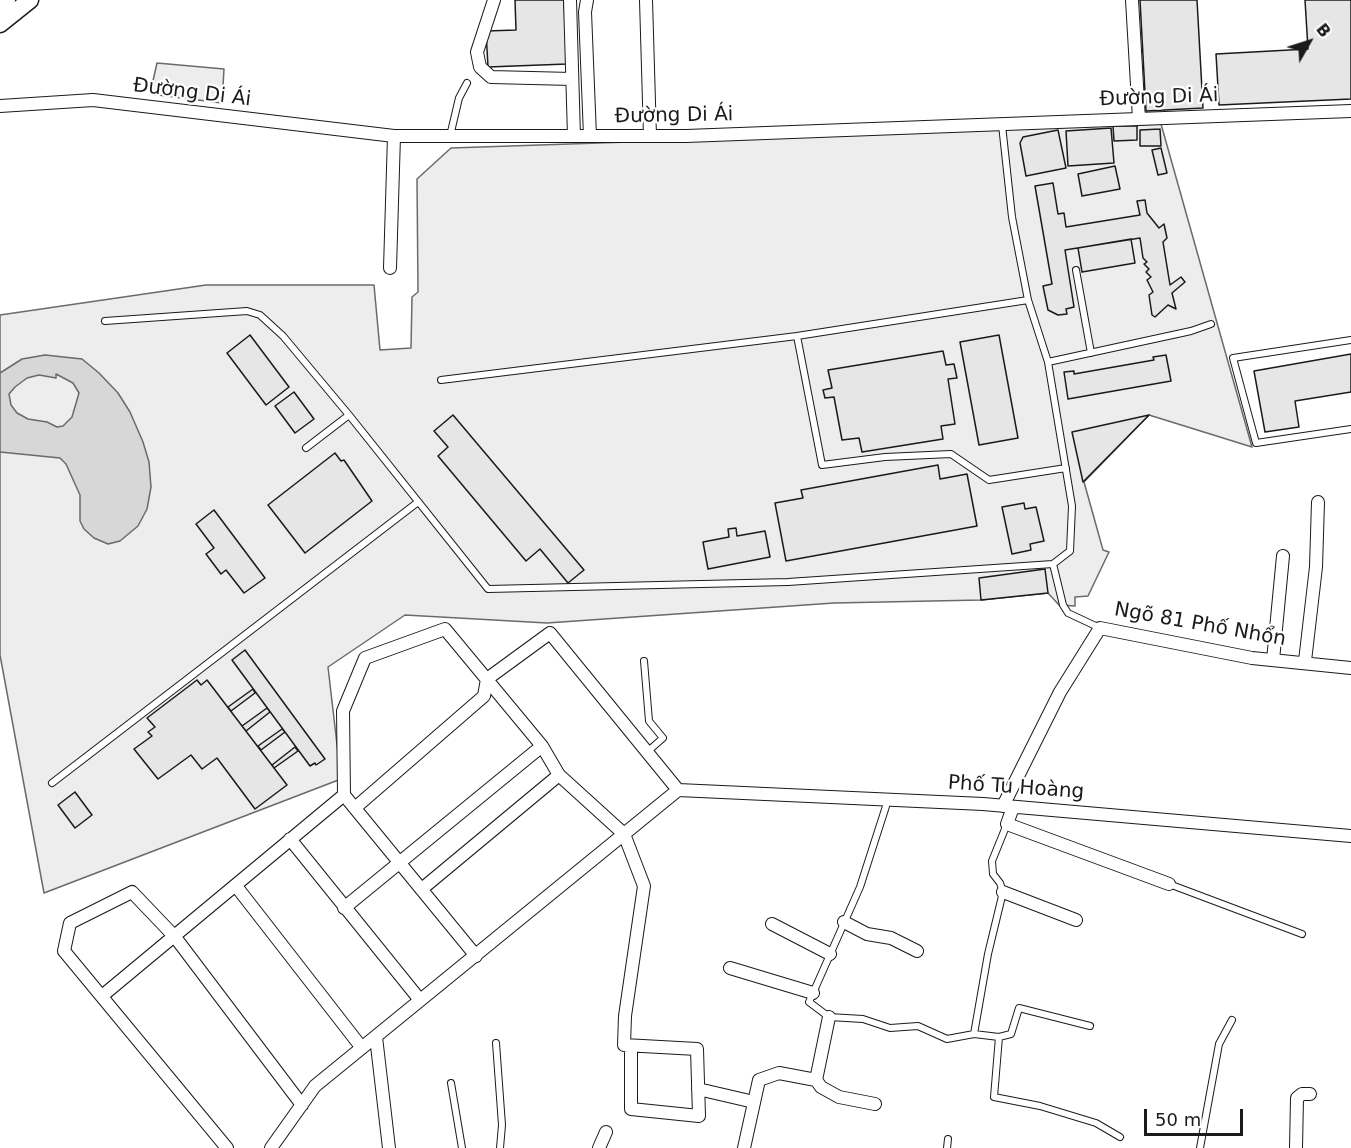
<!DOCTYPE html>
<meta charset="utf-8">
<style>
body{margin:0}
#map{position:relative;width:1351px;height:1148px;overflow:hidden;background:#fff;font-family:"DejaVu Sans",sans-serif}
canvas{display:block}
.north{position:absolute;left:1279px;top:12px;width:60px;height:60px;-webkit-text-stroke:4px #fff;paint-order:stroke;rotate:51deg;font-size:16px;font-weight:700;line-height:24px;text-align:center;color:#1a1a1a}
.north::after{content:'';display:block;margin:auto;width:21px;height:27px;background:#1a1a1a;clip-path:polygon(50% 0,100% 100%,50% 72%,0 100%)}
.scale{position:absolute;left:1144px;top:1109px;width:99px;height:27px;box-sizing:border-box;border:3px solid #1a1a1a;border-top:0;padding-left:8px;font-size:18px;line-height:21px;white-space:nowrap;color:#1a1a1a;-webkit-text-stroke:4px #fff;paint-order:stroke}
</style>
<div id="map">
<canvas width="1351" height="1148"></canvas>
<div class="north">B</div>
<div class="scale">50 m</div>
</div>
<script>
const c = document.querySelector('canvas').getContext('2d');
c.lineJoin = 'round';
function fill(path, color) {
  c.fillStyle = color;
  c.fill(path, 'evenodd');
}
function shape(rows) {
  const path = new Path2D();
  for (const r of rows) {
    path.moveTo(r[0], r[1]);
    for (let i = 2; i < r.length; i += 2) path.lineTo(r[i], r[i + 1]);
  }
  return path;
}
function trace(path, color, width, dash) {
  c.strokeStyle = color;
  c.lineWidth = width;
  c.lineCap = dash ? 'butt' : 'round';
  c.setLineDash(dash || []);
  c.stroke(path);
}
function label(font, color, halo, rows, align = 'center') {
  c.font = font + ' "DejaVu Sans",sans-serif';
  c.lineWidth = 4.5;
  c.setLineDash([]);
  c.textBaseline = 'middle';
  c.strokeStyle = halo;
  c.fillStyle = color;
  for (const [text, x, y, turn = 0] of rows) {
    c.save();
    c.translate(x, y);
    c.rotate((+turn || 0) * Math.PI / 180);
    c.textAlign = isNaN(turn) ? turn : align;
    if (halo) c.strokeText(text, 0, 0);
    c.fillText(text, 0, 0);
    c.restore();
  }
}
const built = shape([
 [157,63,224,69,222,103,150,94,157,63],
 [1161,124,1252,447,1149,415,1084,482,1103,550,1109,552,1088,596,1075,597,1075,606,1059,605,1048,593,981,600,834,603,547,623,405,615,328,667,341,779,44,893,0,655,0,315,206,285,374,285,380,350,411,348,412,297,418,292,417,179,451,148,1161,124]
]);
const water = shape([
 [45,355,82,359,99,373,118,393,130,412,143,442,149,462,151,487,147,509,138,526,120,541,108,544,94,538,84,529,80,521,80,495,66,464,60,458,0,452,0,373,22,359,45,355],
 [56,374,73,383,79,393,72,417,63,426,57,427,47,422,28,419,17,413,11,405,9,394,15,387,27,378,39,375,56,378,56,374]
]);
const building = shape([
 [515,0,564,0,567,64,488,67,486,31,516,30,515,0],
 [1140,0,1197,0,1203,108,1146,111,1140,0],
 [1305,0,1351,0,1351,99,1219,105,1216,54,1308,49,1305,0],
 [1113,126,1137,126,1137,140,1114,141,1113,126],
 [1111,128,1114,163,1068,166,1066,131,1111,128],
 [1160,129,1161,146,1140,146,1140,130,1160,129],
 [1058,130,1066,168,1026,176,1020,143,1023,137,1058,130],
 [1161,148,1167,173,1158,175,1152,150,1161,148],
 [1115,166,1120,189,1082,196,1078,174,1115,166],
 [1053,183,1058,214,1064,213,1066,227,1140,215,1137,201,1145,200,1147,213,1159,228,1164,224,1167,238,1163,242,1170,285,1181,277,1185,282,1172,293,1176,309,1168,305,1155,317,1152,315,1149,295,1153,292,1147,280,1151,277,1146,272,1149,269,1144,264,1147,262,1143,258,1140,238,1065,250,1074,307,1066,309,1067,314,1058,315,1048,310,1043,286,1052,284,1035,186,1053,183],
 [1131,239,1135,263,1082,272,1078,248,1131,239],
 [250,335,289,387,266,405,227,353,250,335],
 [999,335,1018,438,979,445,960,342,999,335],
 [943,351,946,365,954,364,957,378,948,379,955,424,941,426,943,439,862,452,859,438,842,440,834,397,825,398,823,390,832,388,828,370,943,351],
 [1351,354,1351,392,1295,401,1299,427,1265,432,1254,371,1351,354],
 [1166,355,1171,381,1068,399,1064,372,1074,371,1074,374,1154,360,1153,357,1166,355],
 [294,392,314,419,295,433,275,406,294,392],
 [453,415,584,570,568,583,540,549,526,561,438,456,448,447,434,431,453,415],
 [1149,415,1083,482,1072,432,1149,415],
 [335,453,341,461,344,460,372,501,305,553,268,505,335,453],
 [938,465,940,479,967,474,977,526,786,561,775,503,803,498,801,490,938,465],
 [1024,503,1025,509,1036,507,1044,541,1030,544,1031,550,1012,554,1002,507,1024,503],
 [214,510,265,578,244,593,226,570,221,574,206,554,214,548,196,524,214,510],
 [736,528,737,536,765,531,770,557,708,569,703,542,729,537,728,529,736,528],
 [1045,569,1048,593,981,600,979,578,1045,569],
 [245,650,325,759,316,765,315,763,310,766,232,660,245,650],
 [197,680,201,685,207,680,287,785,255,809,217,758,202,769,191,755,158,779,134,749,152,736,148,732,155,727,147,718,197,680],
 [253,689,255,693,231,711,228,707,253,689],
 [267,708,270,712,246,731,242,726,267,708],
 [282,729,285,732,261,750,258,746,282,729],
 [295,747,298,751,274,768,272,765,295,747],
 [75,792,92,815,75,828,58,805,75,792]
]);
const service = shape([
 [1002,125,1012,217,1028,300,1048,362,1072,506,1070,551,1053,564,1063,605,1068,613,1100,628],
 [450,136,459,98,467,83],
 [1076,270,1091,353],
 [105,321,247,311,260,315,283,336,349,415,488,589,788,582,1053,564],
 [797,336,822,465,885,457,951,454,989,480,1066,468],
 [1351,340,1233,358,1256,443,1351,429],
 [1048,362,1191,331,1211,324],
 [441,380,797,336,1028,300],
 [306,448,349,415],
 [644,661,649,721,663,738,647,752],
 [52,783,418,502],
 [888,800,860,887,809,1002,829,1017,863,1019,890,1028,918,1026,947,1039,974,1034,999,1037,994,1097,1040,1106,1096,1123,1120,1137],
 [1169,884,1302,934],
 [974,1034,988,954,1003,892,1000,883,993,874,992,861,1007,824],
 [999,1037,1011,1034,1019,1008,1090,1026],
 [496,1043,502,1125,500,1148],
 [451,1083,462,1148],
 [947,1148,948,1139],
 [1200,1148,1219,1044,1232,1020]
]);
const minor = shape([
 [494,0,477,52,480,67,491,77,572,79],
 [570,0,574,136],
 [587,0,585,12,590,136],
 [646,0,650,136],
 [1132,0,1139,119],
 [0,106,93,100,394,136,686,136,1351,111],
 [390,268,394,136],
 [1273,660,1283,556],
 [1305,661,1316,567,1318,502],
 [678,790,983,804,1351,836],
 [1003,806,1060,692,1100,628,1252,658,1351,668],
 [356,807,484,696,487,679,550,633,678,790],
 [1013,807,1007,824,1169,884],
 [290,839,420,1000],
 [236,886,362,1048],
 [423,888,559,775],
 [1003,892,1076,920],
 [344,908,542,746],
 [844,922,867,934,891,938,917,951],
 [772,924,830,954],
 [476,956,344,795,343,711,365,658,445,629,542,746,559,775,624,834,644,886,625,1016,624,1045,697,1049,699,1116,631,1109,631,1046],
 [730,968,813,993],
 [102,996,344,795],
 [376,1037,389,1148],
 [816,1080,821,1087,839,1097,875,1104],
 [816,1080,829,1017],
 [698,1089,754,1102],
 [227,1148,64,951,70,923,132,892,175,937,302,1105],
 [271,1148,315,1086,678,790],
 [599,1148,606,1132],
 [744,1148,759,1080,779,1073,816,1080],
 [1296,1148,1297,1098,1302,1094,1310,1094]
]);
const secondary = shape([
 [0,24,30,0]
]);
const primary = shape([
 [0,4,5,0]
]);
const streetNames = [
 ["Đường Di Ái",192,93,7],
 ["Đường Di Ái",1159,98,-2],
 ["Đường Di Ái",674,116,-1],
 ["Ngõ 81 Phố Nhổn",1200,625,10],
 ["Phố Tu Hoàng",1016,788,4]
];
fill(built, '#ededed');
trace(built, '#6a6a6a', 1.5);
fill(water, '#d7d7d7');
trace(water, '#6a6a6a', 1.5);
fill(building, '#e6e6e6');
trace(building, '#1a1a1a', 1.5);
trace(service, '#1a1a1a', 8);
trace(minor, '#1a1a1a', 14);
trace(secondary, '#1a1a1a', 19);
trace(primary, '#1a1a1a', 22);
trace(service, '#fff', 6);
trace(minor, '#fff', 12);
trace(secondary, '#fff', 16);
trace(primary, '#fff', 20);
label('20px', '#1a1a1a', '#fff', streetNames);
</script>
